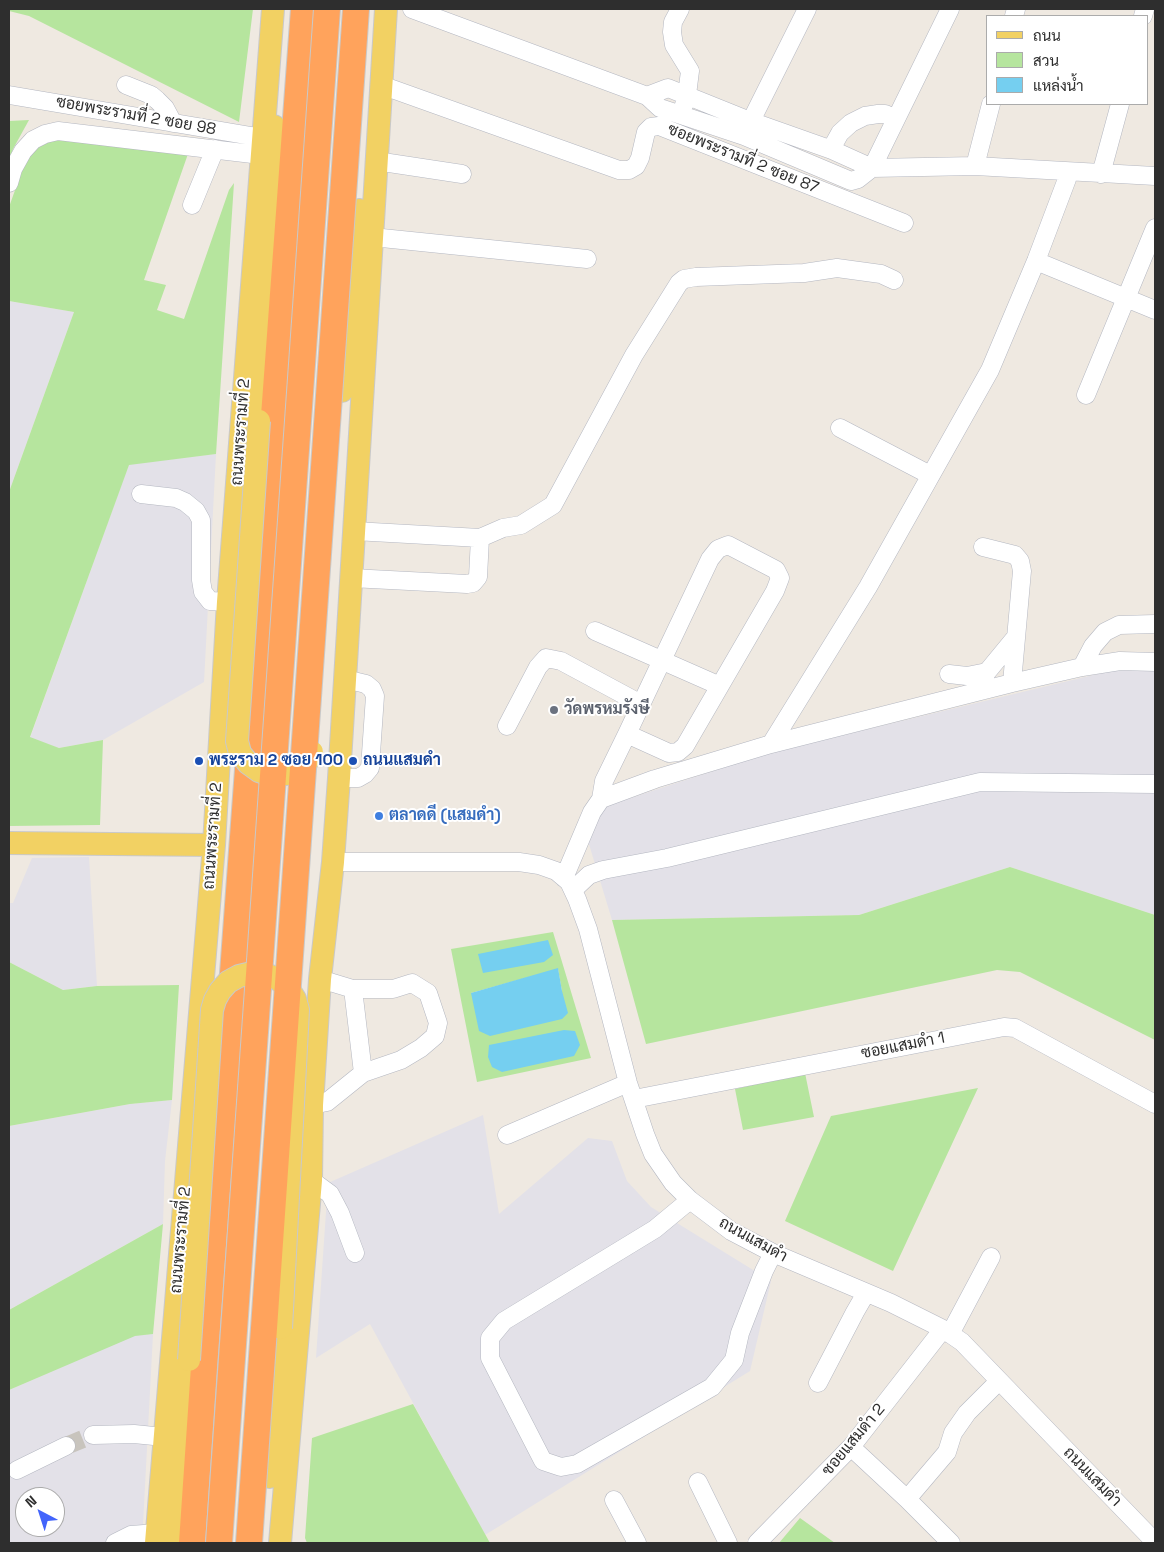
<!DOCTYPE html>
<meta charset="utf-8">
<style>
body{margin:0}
#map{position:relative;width:1164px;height:1552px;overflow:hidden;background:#efe9e1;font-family:"Space Grotesk",Sarabun,sans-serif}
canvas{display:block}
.frame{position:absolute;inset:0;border:10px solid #2e2e2e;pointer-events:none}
.legend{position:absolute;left:986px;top:15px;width:162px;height:90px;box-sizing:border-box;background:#fff;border:1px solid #ababab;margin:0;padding:6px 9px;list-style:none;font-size:15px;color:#2e2e2e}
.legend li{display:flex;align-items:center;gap:10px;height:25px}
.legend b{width:25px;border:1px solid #ababab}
.north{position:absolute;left:15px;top:1487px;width:50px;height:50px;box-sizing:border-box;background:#fff;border:1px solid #ababab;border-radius:50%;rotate:320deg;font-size:14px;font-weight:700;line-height:20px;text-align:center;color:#2e2e2e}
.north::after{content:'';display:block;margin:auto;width:18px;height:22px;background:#4264fb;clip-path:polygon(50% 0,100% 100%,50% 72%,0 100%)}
</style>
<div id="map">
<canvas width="1164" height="1552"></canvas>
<div class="frame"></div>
<ul class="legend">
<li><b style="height:6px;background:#f2d163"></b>ถนน</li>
<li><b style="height:14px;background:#b6e59e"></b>สวน</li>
<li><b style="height:14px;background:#75cff0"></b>แหล่งน้ำ</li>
</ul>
<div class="north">N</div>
</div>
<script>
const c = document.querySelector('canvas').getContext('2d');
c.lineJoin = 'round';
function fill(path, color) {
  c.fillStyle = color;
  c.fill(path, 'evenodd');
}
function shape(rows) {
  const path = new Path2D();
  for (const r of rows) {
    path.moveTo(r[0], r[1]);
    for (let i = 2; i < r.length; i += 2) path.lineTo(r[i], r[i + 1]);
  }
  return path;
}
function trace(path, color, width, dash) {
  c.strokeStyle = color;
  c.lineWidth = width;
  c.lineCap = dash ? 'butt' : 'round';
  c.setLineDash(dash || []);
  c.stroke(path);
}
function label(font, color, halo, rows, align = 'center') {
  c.font = font + ' "Space Grotesk",Sarabun,sans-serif';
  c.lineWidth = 4;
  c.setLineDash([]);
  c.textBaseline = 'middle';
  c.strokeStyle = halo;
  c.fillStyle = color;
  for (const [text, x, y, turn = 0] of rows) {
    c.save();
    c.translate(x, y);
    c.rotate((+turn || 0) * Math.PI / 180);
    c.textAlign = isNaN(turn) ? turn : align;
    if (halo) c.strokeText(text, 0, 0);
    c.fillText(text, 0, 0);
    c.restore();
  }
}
const industrial = shape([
 [9,301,74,312,9,492],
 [216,454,204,682,103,740,59,748,30,738,129,464],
 [1114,670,1155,671,1155,915,1010,867,859,915,612,920,588,841,603,807,768,753],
 [89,857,97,986,63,990,9,962,9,903,13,903,32,858],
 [172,1100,165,1161,163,1224,9,1310,9,1126,130,1104],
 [483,1115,499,1214,588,1138,612,1141,627,1181,651,1207,771,1281,750,1371,485,1535,370,1324,316,1358,328,1183],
 [153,1334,142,1543,9,1543,9,1390,135,1335],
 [25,1497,55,1497,55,1527,25,1527]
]);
const green = shape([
 [9,9,253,9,239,122,29,16,9,11],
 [29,120,13,149,9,161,9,121],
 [56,137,189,151,144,280,166,285,157,310,184,319,229,190,234,183,216,454,129,465,30,737,59,748,103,740,100,825,9,826,9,492,74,312,9,301,9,207,28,154,41,143],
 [1010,867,1155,915,1155,1040,1020,972,997,970,646,1044,612,920,859,915],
 [553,932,591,1058,477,1082,451,949],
 [558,969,562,991,471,993],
 [9,962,63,990,97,986,179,985,172,1100,130,1104,9,1126],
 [805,1073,814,1117,743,1130,735,1089],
 [978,1088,893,1271,785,1221,831,1116],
 [163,1224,153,1334,135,1336,9,1390,9,1310],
 [413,1404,490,1543,307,1543,305,1538,312,1438],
 [800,1518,835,1543,779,1543]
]);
const water = shape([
 [548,940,553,955,544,962,483,973,478,954],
 [558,968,562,991,568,1013,562,1019,490,1036,479,1031,471,993],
 [564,1030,575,1031,580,1045,574,1056,502,1072,492,1067,488,1057,489,1045]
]);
const minorTunnel = shape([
 [66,1446,93,1435]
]);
const minor = shape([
 [412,9,647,96,660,108,744,136,851,181,858,179,872,168,950,9],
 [680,9,673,22,672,32,674,45,690,71,687,95,684,105],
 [1014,16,1016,9],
 [1143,16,1145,9],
 [126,85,151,95,157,100,165,108,173,123],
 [381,85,619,170,629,170,636,166,640,158,646,132,651,127,659,126,904,223],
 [9,95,263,138],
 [647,96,668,88,750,121,832,150,872,168,975,166,1155,176],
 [746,131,807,9],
 [832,150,835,142,840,133,851,123,865,116,878,114,885,114,896,119],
 [376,161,462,174],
 [975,166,991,104],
 [1101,174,1120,104],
 [9,183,13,169,23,151,33,140,45,134,58,131,261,155],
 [192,205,215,149],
 [372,237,587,259],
 [1036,261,1155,310],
 [1086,395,1155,228],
 [840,428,930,475],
 [141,494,176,498,185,502,196,511,201,520,201,580,203,592,210,601,228,602],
 [354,531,480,538,503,528,521,525,553,505,634,355,679,283,684,279,696,277,804,273,837,268,881,274,894,280],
 [983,547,1015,555,1020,561,1022,571,1012,683],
 [351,578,467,584,473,583,478,577,480,538],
 [595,631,720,686],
 [1082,667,1093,646,1105,632,1119,625,1155,624],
 [949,674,967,676,987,672],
 [978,691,987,672,1015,638],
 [507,726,538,667,546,658,561,661,641,704],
 [771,744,868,587,990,370,1036,261,1067,179],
 [339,778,358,778,365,774,370,768,375,696,372,689,366,684,345,679],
 [601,799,604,781,627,734,710,559,718,549,728,545,776,570,780,578,775,591,685,746,678,752,669,753,627,734],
 [333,862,519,862,539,865,556,871,569,882,577,899,588,929,628,1083,645,1134,653,1154,673,1183,690,1200,731,1231,773,1253,891,1303,943,1329,962,1342,1155,1542],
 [564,878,592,812,601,799,655,779,771,744,1012,683,1082,667,1120,661,1155,662],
 [573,890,589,875,603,870,667,858,980,782,1155,784],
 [353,989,363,1073],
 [634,1099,1004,1027,1015,1028,1155,1104],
 [312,1105,327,1102,363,1073,401,1060,421,1048,435,1036,438,1023,428,993,412,983,393,989,353,989,320,979],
 [507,1135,628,1083],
 [311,1180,330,1194,340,1213,355,1253],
 [690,1200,655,1229,504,1321,490,1338,490,1358,543,1461,561,1467,577,1464,712,1387,734,1360,740,1333,764,1271,773,1253],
 [950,1334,991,1257],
 [818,1383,855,1312,866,1293],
 [93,1435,134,1434,164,1437],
 [851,1447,907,1499,951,1543],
 [17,1470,66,1446],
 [698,1482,728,1543],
 [907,1499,947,1452,953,1433,967,1413,999,1381],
 [614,1500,637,1543],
 [115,1543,131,1535,157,1533],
 [757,1543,851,1447,943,1329]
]);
const major = shape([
 [342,391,359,210],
 [259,421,278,168,274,126],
 [9,843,214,845],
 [270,1477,281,1328],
 [156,1543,214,845,228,602,273,9],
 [173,1543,189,1360],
 [280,1543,311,1180,312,1105,320,979,333,862,339,778,386,9]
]);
const highway = shape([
 [192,1543,204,1367,304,9]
]);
const majorBridge = shape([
 [259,421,237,741,240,753,248,763,259,771,268,774,287,774,298,769,308,760,312,752],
 [189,1360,212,1010,215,1000,220,991,228,982,239,976,252,973,265,974,278,979,288,988,295,999,298,1010,281,1328]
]);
const highwayBridge = shape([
 [219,1543,327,9],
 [249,1543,356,9]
]);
const markers = [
 [554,710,5,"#6b7280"],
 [199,761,5,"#1a4fb4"],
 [353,761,5,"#1a4fb4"],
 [379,816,5,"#3f7fe0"]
];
const streetNames = [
 ["ซอยพระรามที่ 2 ซอย 98",136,116,10],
 ["ซอยพระรามที่ 2 ซอย 87",743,159,22],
 ["ถนนพระรามที่ 2",241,432,-86],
 ["ถนนพระรามที่ 2",213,836,-86],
 ["ซอยแสมดำ 1",903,1046,-11],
 ["ถนนพระรามที่ 2",181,1240,-85],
 ["ถนนแสมดำ",753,1240,29],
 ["ซอยแสมดำ 2",854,1440,-50],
 ["ถนนแสมดำ",1092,1477,46]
];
const worshipNames = [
 ["วัดพรหมรังษี",564,710]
];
const transitNames = [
 ["พระราม 2 ซอย 100",209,761],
 ["ถนนแสมดำ",363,761]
];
const shopNames = [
 ["ตลาดดี (แสมดำ)",389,816]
];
fill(industrial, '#e3e1e8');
fill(green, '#b6e59e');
fill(water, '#75cff0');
trace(minorTunnel, '#c8c4bd', 18, [18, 9]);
trace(minor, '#b4b7c1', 19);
trace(major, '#c9c9c9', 24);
trace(highway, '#c9c9c9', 28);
trace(minor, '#fff', 18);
trace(major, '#f2d163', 22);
trace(highway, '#ffa35c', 26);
trace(majorBridge, '#c9c9c9', 24, []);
trace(highwayBridge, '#c9c9c9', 28, []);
trace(majorBridge, '#f2d163', 22);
trace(highwayBridge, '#ffa35c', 26);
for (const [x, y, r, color] of markers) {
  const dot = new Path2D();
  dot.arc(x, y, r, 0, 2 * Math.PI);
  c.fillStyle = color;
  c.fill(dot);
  trace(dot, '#fff', 2);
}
label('16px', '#2e2e2e', '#fff', streetNames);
label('bold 16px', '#5b616d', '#fff', worshipNames, 'left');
label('bold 16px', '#164399', '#fff', transitNames, 'left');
label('bold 16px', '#366cbe', '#fff', shopNames, 'left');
</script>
